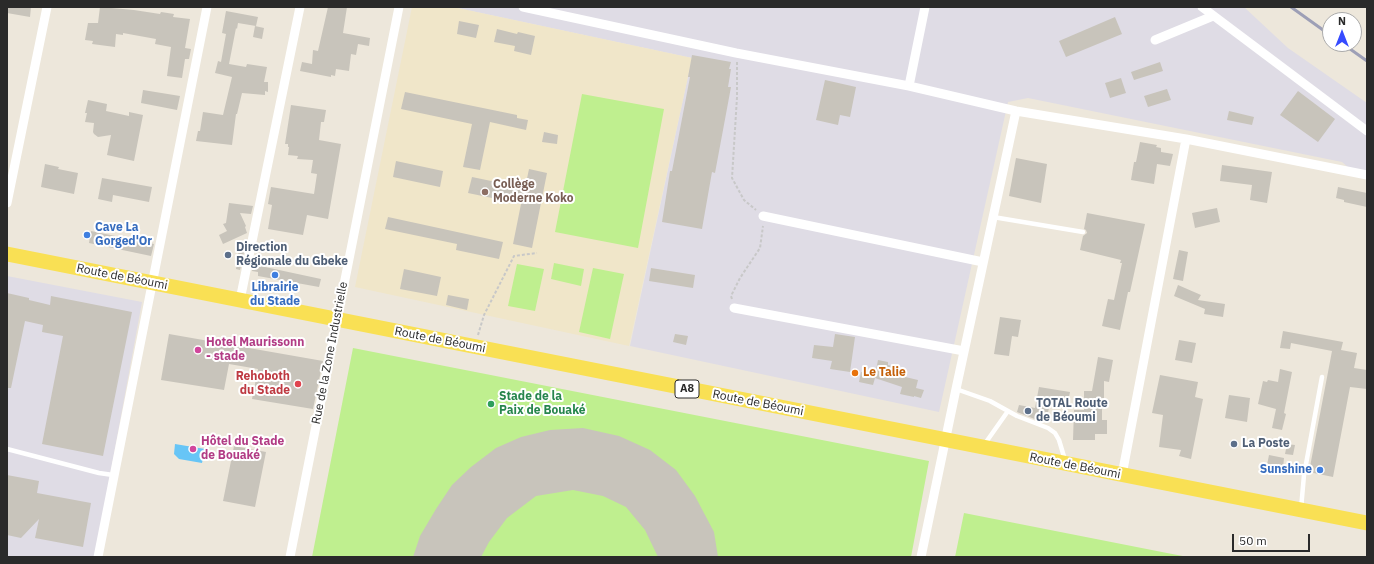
<!DOCTYPE html>
<meta charset="utf-8">
<style>
body{margin:0}
#map{position:relative;width:1374px;height:564px;overflow:hidden;background:#ede7db;font-family:"IBM Plex Sans",sans-serif}
canvas{display:block}
.frame{position:absolute;inset:0;border:8px solid #2a2a2a;pointer-events:none}
.north{position:absolute;left:1322px;top:12px;width:40px;height:40px;box-sizing:border-box;background:#fff;border:1px solid #aaa;border-radius:50%;rotate:0deg;font-size:11px;font-weight:700;line-height:16px;text-align:center;color:#2a2a2a}
.north::after{content:'';display:block;margin:auto;width:14px;height:18px;background:#364bff;clip-path:polygon(50% 0,100% 100%,50% 72%,0 100%)}
.scale{position:absolute;left:1232px;top:534px;width:78px;height:18px;box-sizing:border-box;border:2px solid #2a2a2a;border-top:0;padding-left:5px;font-size:12px;line-height:14px;white-space:nowrap;color:#2a2a2a;-webkit-text-stroke:3px #fff;paint-order:stroke}
</style>
<div id="map">
<canvas width="1374" height="564"></canvas>
<div class="frame"></div>
<div class="north">N</div>
<div class="scale">50 m</div>
</div>
<script>
const c = document.querySelector('canvas').getContext('2d');
c.lineJoin = 'round';
function fill(path, color) {
  c.fillStyle = color;
  c.fill(path, 'evenodd');
}
function shape(rows) {
  const path = new Path2D();
  for (const r of rows) {
    path.moveTo(r[0], r[1]);
    for (let i = 2; i < r.length; i += 2) path.lineTo(r[i], r[i + 1]);
  }
  return path;
}
function trace(path, color, width, dash) {
  c.strokeStyle = color;
  c.lineWidth = width;
  c.lineCap = dash ? 'butt' : 'round';
  c.setLineDash(dash || []);
  c.stroke(path);
}
function label(font, color, halo, rows, align = 'center') {
  c.font = font + ' "IBM Plex Sans",sans-serif';
  c.lineWidth = 4;
  c.setLineDash([]);
  c.textBaseline = 'middle';
  c.strokeStyle = halo;
  c.fillStyle = color;
  for (const [text, x, y, turn = 0] of rows) {
    c.save();
    c.translate(x, y);
    c.rotate((+turn || 0) * Math.PI / 180);
    c.textAlign = isNaN(turn) ? turn : align;
    if (halo) c.strokeText(text, 0, 0);
    c.fillText(text, 0, 0);
    c.restore();
  }
}
const industrial = shape([
 [453,7,1244,7,1288,48,1367,103,1367,171,1349,168,1342,162,1028,98,1008,102,939,412,630,346,692,58],
 [7,276,142,302,95,557,7,557]
]);
const education = shape([
 [412,7,453,7,692,58,629,346,355,287]
]);
const pitch = shape([
 [582,94,664,109,638,248,555,232],
 [554,263,584,269,581,286,551,279],
 [517,264,544,269,535,311,508,306],
 [593,268,624,274,610,339,579,332],
 [353,348,929,461,911,557,312,557],
 [964,513,1167,553,1188,557,955,557]
]);
const water = shape([
 [175,444,205,449,202,463,179,459,174,454]
]);
const building = shape([
 [7,7,31,7,30,17,7,13],
 [100,7,134,10,160,14,161,12,174,14,173,17,190,19,185,48,191,49,189,59,185,59,182,78,167,76,171,47,155,44,156,39,123,33,123,35,116,34,115,47,92,44,93,41,85,40,88,23,98,23],
 [328,7,347,7,343,33,370,38,369,46,358,44,356,55,351,54,349,71,336,69,335,76,331,75,331,77,300,71,302,62,312,64,313,50,318,51],
 [226,11,258,17,256,26,238,23,237,29,236,28,229,64,246,67,247,64,267,67,264,82,268,82,268,92,265,91,265,95,242,93,237,114,236,114,232,145,196,141,198,131,200,131,203,112,223,115,232,77,215,73,218,61,221,62,226,34,222,33],
 [1115,17,1122,34,1066,57,1059,41],
 [459,21,479,25,476,38,457,34],
 [255,26,264,28,262,39,253,37],
 [497,29,517,34,518,32,535,36,531,55,514,51,515,46,494,42],
 [692,55,731,62,729,69,731,69,728,87,731,87,715,173,712,172,702,229,662,222,670,171,672,171,690,77,688,77],
 [1160,62,1163,71,1134,80,1131,72],
 [1121,78,1126,93,1110,98,1105,83],
 [825,80,856,87,850,117,840,115,838,125,816,120],
 [1167,89,1171,100,1148,107,1144,96],
 [143,90,180,96,177,110,141,103],
 [1298,91,1335,119,1318,142,1280,115],
 [405,92,517,115,517,118,528,120,526,130,490,122,480,170,463,167,472,124,401,109],
 [88,100,107,104,106,111,129,116,129,112,143,115,134,161,107,155,111,135,98,137,94,134,93,132,94,123,85,122,87,113,85,113],
 [291,105,326,110,324,122,321,122,319,140,341,144,328,219,307,215,303,235,268,229,272,205,268,204,271,187,314,194,317,174,311,173,313,160,297,159,298,156,288,155,289,147,288,147,288,144,285,144],
 [1229,111,1254,117,1252,125,1227,120],
 [544,132,558,135,557,144,542,142],
 [1140,142,1157,145,1156,147,1161,148,1161,152,1173,154,1170,166,1157,164,1154,184,1131,180,1134,162,1136,162],
 [1016,158,1047,164,1041,203,1009,196],
 [396,161,443,171,440,187,393,177],
 [45,164,59,167,58,169,78,173,74,194,41,187],
 [1222,165,1272,172,1267,203,1250,200,1252,185,1220,181],
 [529,169,547,173,532,248,513,244,521,204,468,193,472,177,525,188],
 [102,178,152,187,149,202,113,195,112,202,98,199],
 [1338,187,1367,193,1367,207,1344,202,1344,200,1336,198],
 [229,203,253,206,251,214,240,213,246,226,245,227,247,233,223,244,219,235,227,231,223,224,226,223],
 [1217,208,1220,222,1195,228,1192,213],
 [1087,213,1145,224,1130,292,1128,292,1120,330,1102,326,1108,299,1114,300,1122,263,1120,263,1121,260,1080,250,1083,236,1087,233,1086,230,1084,229],
 [388,217,503,242,499,259,456,250,457,244,385,229],
 [91,231,154,244,151,256,89,243],
 [240,242,246,243,240,270,236,269],
 [1179,250,1188,252,1183,281,1173,279],
 [254,262,265,264,265,267,321,279,319,287,258,276,258,272,252,271],
 [651,268,695,275,693,288,649,281],
 [404,269,441,277,437,296,400,289],
 [1178,285,1201,295,1198,300,1225,304,1223,317,1204,314,1205,309,1174,296],
 [7,293,29,298,29,300,50,305,51,296,132,312,103,456,42,444,63,336,42,332,43,325,25,321,11,388,7,388],
 [448,295,469,299,467,310,446,305],
 [1000,317,1021,320,1018,337,1012,336,1009,356,994,354],
 [1283,331,1343,342,1341,350,1357,353,1354,368,1367,370,1367,389,1350,387,1333,477,1309,472,1332,351,1291,343,1290,349,1280,348],
 [169,334,323,361,313,409,252,399,258,369,229,364,224,390,161,380],
 [675,334,688,336,686,345,673,342],
 [835,334,855,337,850,372,830,369,832,361,812,358,814,345,833,347],
 [1179,340,1196,343,1192,363,1175,360],
 [1098,357,1113,360,1109,382,1104,381,1104,398,1102,398,1102,420,1107,420,1107,434,1095,434,1095,440,1073,440,1074,410,1084,410,1084,391,1092,391],
 [878,360,888,362,888,365,899,367,897,375,918,380,916,388,924,390,921,398,914,396,914,397,900,394,902,387,875,378,873,385,859,382,861,372,875,375],
 [1280,369,1292,372,1284,413,1286,414,1282,430,1272,428,1276,409,1258,404,1263,381,1267,382,1268,380,1278,382],
 [1160,375,1198,382,1195,397,1203,399,1191,459,1179,456,1181,450,1159,447,1163,415,1152,413],
 [1039,387,1070,392,1067,406,1050,403,1046,422,1037,420,1017,412,1019,405,1035,408],
 [1229,395,1250,398,1247,422,1225,418],
 [583,428,619,436,650,450,676,470,695,496,714,532,718,557,658,557,645,530,626,507,603,496,573,490,536,496,507,518,489,542,481,557,413,557,420,536,436,509,452,485,471,467,496,448,521,437,550,430],
 [1287,444,1295,445,1293,455,1285,454],
 [234,446,266,452,255,507,223,501],
 [1269,455,1284,458,1283,468,1267,465],
 [7,475,39,481,37,493,91,503,83,547,35,538,39,519,21,538,7,535]
]);
const path = shape([
 [737,62,737,97,732,178,744,200,756,210],
 [732,299,731,296,740,278,760,248,763,226],
 [478,335,484,315,514,256,537,253]
]);
const lane = shape([
 [993,217,1083,232],
 [956,389,990,401,1008,411],
 [984,445,1008,411,1017,416,1048,428,1055,433,1059,440,1065,460],
 [7,449,99,473,113,475],
 [1301,509,1304,475,1322,377]
]);
const street = shape([
 [523,7,736,53,909,86,1016,111,1186,139,1367,175],
 [1202,7,1367,131],
 [1155,40,1213,16],
 [909,86,925,7],
 [7,203,47,7],
 [763,216,983,262],
 [240,300,300,7],
 [734,308,964,351],
 [1122,475,1186,139],
 [98,557,207,7],
 [290,557,399,7],
 [921,557,956,389,1016,111]
]);
const primary = shape([
 [7,254,1367,523]
]);
const rail = shape([
 [1291,7,1330,35],
 [1343,44,1367,61]
]);
const markers = [
 [485,192,4,"#8d6e63"],
 [87,235,4,"#3f7fe0"],
 [228,255,4,"#5c6f8a"],
 [275,275,4,"#3f7fe0"],
 [198,350,4,"#d1479c"],
 [855,373,4,"#e8710a"],
 [298,384,4,"#e0444e"],
 [491,404,4,"#2e9e5b"],
 [1028,411,4,"#5c6f8a"],
 [1234,444,4,"#5c6f8a"],
 [193,449,4,"#d1479c"],
 [1320,470,4,"#3f7fe0"]
];
const shields = [
 [687,389,24]
];
const shieldNames = [
 ["A8",687,389]
];
const educationNames = [
 ["Collège",493,185],
 ["Moderne Koko",493,199]
];
const shopNames = [
 ["Cave La",95,228],
 ["Gorged'Or",95,242],
 ["Librairie",275,288,"center"],
 ["du Stade",275,302,"center"],
 ["Sunshine",1312,470,"right"]
];
const serviceNames = [
 ["Direction",236,248],
 ["Régionale du Gbeke",236,262],
 ["TOTAL Route",1036,404],
 ["de Béoumi",1036,418],
 ["La Poste",1242,444]
];
const streetNames = [
 ["Route de Béoumi",122,277,11],
 ["Route de Béoumi",440,340,11],
 ["Rue de la Zone Industrielle",330,353,-79],
 ["Route de Béoumi",758,403,11],
 ["Route de Béoumi",1075,466,11]
];
const hotelNames = [
 ["Hotel Maurissonn",206,343],
 ["- stade",206,357],
 ["Hôtel du Stade",201,442],
 ["de Bouaké",201,456]
];
const foodNames = [
 ["Le Talie",863,373]
];
const healthNames = [
 ["Rehoboth",290,377],
 ["du Stade",290,391]
];
const leisureNames = [
 ["Stade de la",499,397],
 ["Paix de Bouaké",499,411]
];
fill(industrial, '#dfdce5');
fill(education, '#f0e6c9');
fill(pitch, '#bfef8f');
fill(water, '#67c5f6');
fill(building, '#c8c4bb');
trace(path, '#c8c8c8', 2, [3, 2]);
trace(lane, '#fff', 4.5);
trace(street, '#fff', 9);
trace(primary, '#f9e054', 15);
trace(rail, '#9d9fb6', 3);
for (const [x, y, r, color] of markers) {
  const dot = new Path2D();
  dot.arc(x, y, r, 0, 2 * Math.PI);
  c.fillStyle = color;
  c.fill(dot);
  trace(dot, '#fff', 1.5);
}
for (const [x, y, w] of shields) {
  const box = new Path2D();
  box.roundRect(x - w / 2, y - 9, w, 18, 3);
  c.fillStyle = '#fff';
  c.fill(box);
  trace(box, '#2a2a2a', 1);
}
label('bold 11px', '#2a2a2a', null, shieldNames);
label('bold 12px', '#785e54', '#fff', educationNames, 'left');
label('bold 12px', '#366cbe', '#fff', shopNames, 'left');
label('bold 12px', '#4e5e75', '#fff', serviceNames, 'left');
label('12px', '#2a2a2a', '#fff', streetNames);
label('bold 12px', '#b23c85', '#fff', hotelNames, 'left');
label('bold 12px', '#c56008', '#fff', foodNames, 'left');
label('bold 12px', '#be3a42', '#fff', healthNames, 'right');
label('bold 12px', '#27864d', '#fff', leisureNames, 'left');
</script>
